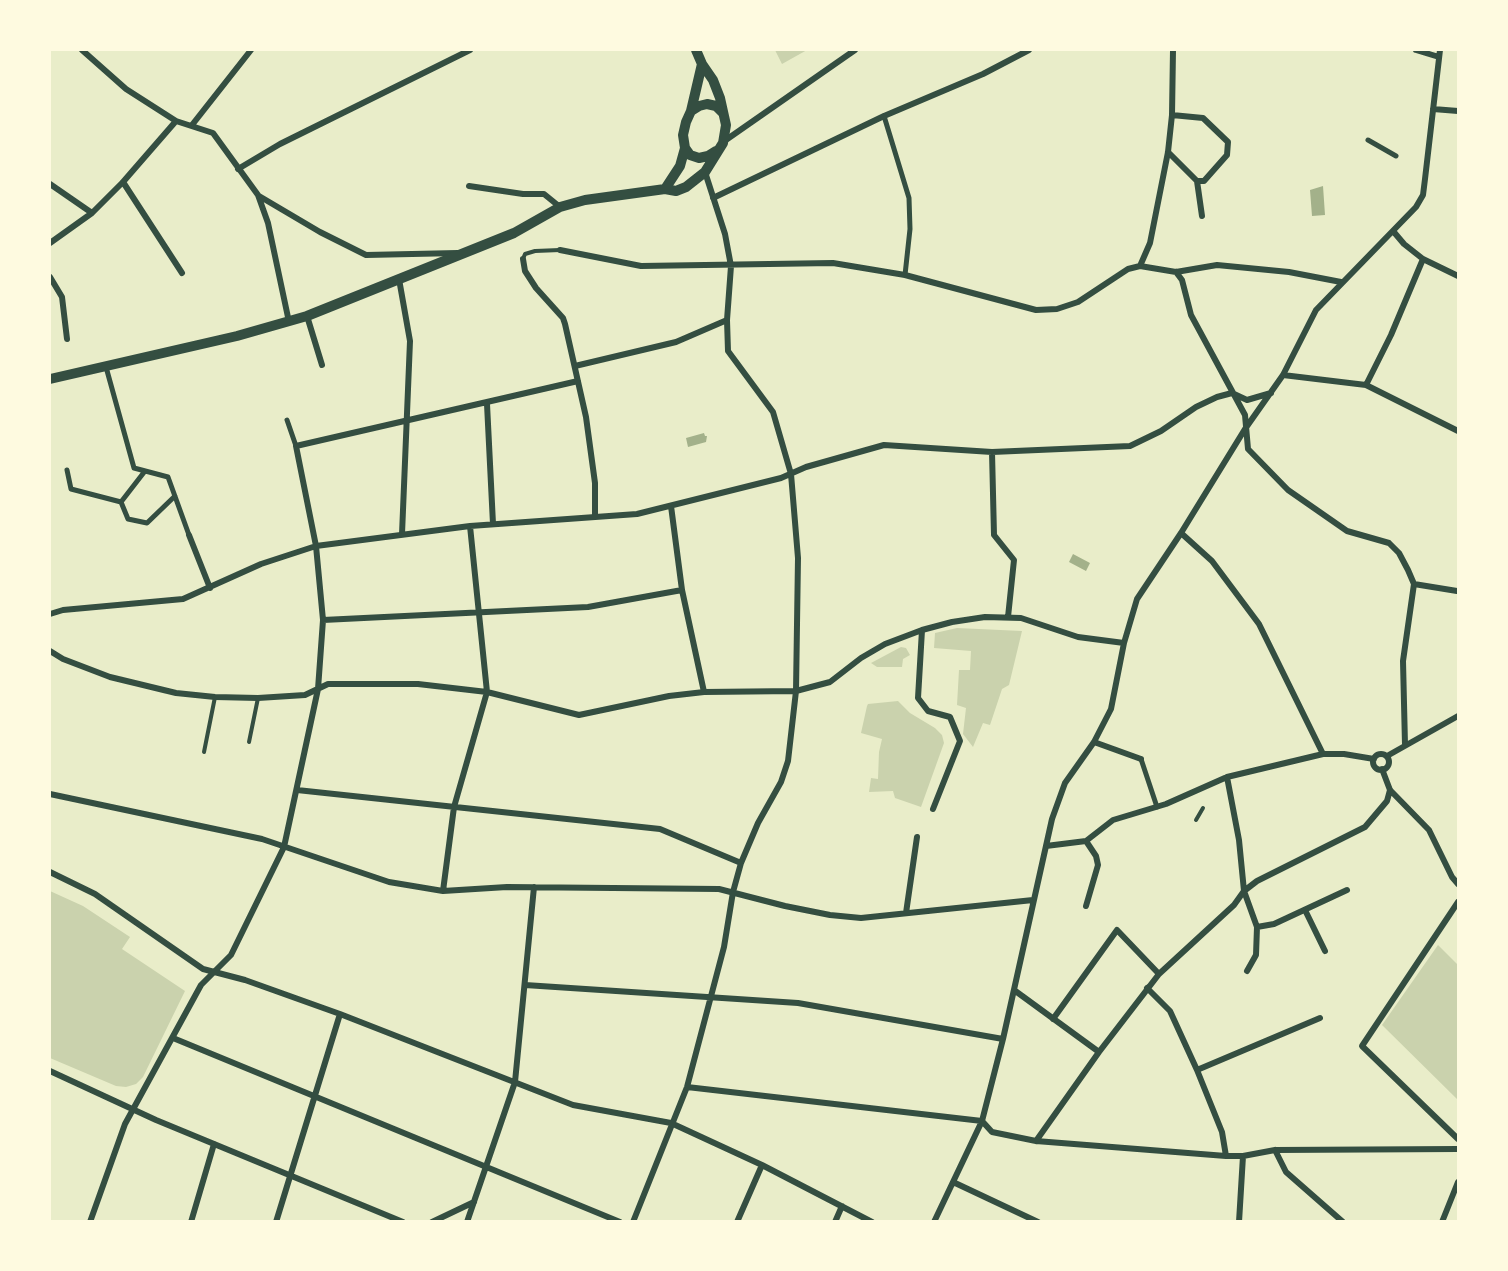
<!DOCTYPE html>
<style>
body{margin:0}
#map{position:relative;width:1508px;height:1271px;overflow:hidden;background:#e9edc9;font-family:"Fira Sans",sans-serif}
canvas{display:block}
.frame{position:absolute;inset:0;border:51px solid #fefae0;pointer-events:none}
</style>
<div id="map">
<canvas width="1508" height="1271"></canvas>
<div class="frame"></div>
</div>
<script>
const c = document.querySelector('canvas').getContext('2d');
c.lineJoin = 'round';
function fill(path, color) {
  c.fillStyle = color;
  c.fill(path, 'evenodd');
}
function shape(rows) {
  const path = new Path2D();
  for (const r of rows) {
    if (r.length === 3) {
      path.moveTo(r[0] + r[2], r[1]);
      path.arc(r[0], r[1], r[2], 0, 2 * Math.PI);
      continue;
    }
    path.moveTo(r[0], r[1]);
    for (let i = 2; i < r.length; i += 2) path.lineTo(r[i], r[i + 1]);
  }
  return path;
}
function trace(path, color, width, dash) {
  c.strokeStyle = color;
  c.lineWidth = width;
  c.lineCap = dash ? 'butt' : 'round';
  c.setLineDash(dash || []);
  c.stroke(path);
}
const green = shape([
 [775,50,807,50,782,64],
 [957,628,1022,631,1009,685,1002,689,990,725,983,723,973,747,963,734,966,708,957,705,959,670,970,670,971,651,934,648,935,633],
 [901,647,906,648,910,655,903,659,902,667,877,667,871,663],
 [898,701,910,713,935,728,942,735,944,743,921,807,895,798,893,791,869,792,871,778,878,779,879,752,882,739,861,733,867,706,868,704],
 [50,891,83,906,130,937,122,949,185,991,143,1077,136,1084,126,1087,116,1086,50,1058],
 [1438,945,1458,965,1458,1100,1382,1025]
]);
const water = shape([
 [1323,186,1325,215,1312,216,1310,190],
 [704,433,705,436,707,436,706,442,688,447,686,438],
 [1073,554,1090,563,1086,571,1069,562]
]);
const service = shape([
 [523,259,525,254,535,251,560,250],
 [249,742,258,698],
 [204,752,215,697],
 [1196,820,1203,808]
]);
const pedestrian = shape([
 [884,116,909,198,910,229,905,275],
 [1368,140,1396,156],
 [106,367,134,468,168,477,189,535],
 [287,420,296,446],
 [67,470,71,489,121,502,145,471],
 [121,502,128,519,147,523,175,496],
 [1141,759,1157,807]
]);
const minor = shape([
 [82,50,126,89,176,121,213,133,258,195,268,223,289,322],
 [1416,50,1439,57],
 [1433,109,1458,111],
 [192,125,251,50],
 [723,142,855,50],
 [1168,152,1197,181,1204,181,1227,155,1228,142,1203,118,1172,115],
 [238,169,280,144,470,50],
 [1197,181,1202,216],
 [123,182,182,273],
 [50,184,92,213],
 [469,186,523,194,544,194,560,207],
 [259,196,320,232,366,255,458,253],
 [713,198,884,116,983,74,1029,50],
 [1393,231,1404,244,1423,259,1458,276],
 [50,243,92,213,123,182,176,121],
 [560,250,641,266,833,263,905,275,1036,310,1057,309,1078,302,1128,269,1140,266,1176,272,1217,265,1289,272,1341,282],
 [523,259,525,271,536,288,563,318,565,324,586,417,595,483,595,517],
 [1140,266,1150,243,1168,152,1172,115,1173,50],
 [1176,272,1182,280,1191,315,1245,415,1248,449,1288,490,1347,531,1389,543,1399,553,1408,570,1414,584,1403,661,1405,745],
 [50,277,62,297,67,339],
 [399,279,410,341,402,534],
 [307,316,322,365],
 [575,366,676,342,727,320],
 [1283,375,1366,385,1458,431],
 [1366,385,1391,335,1423,259],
 [1232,393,1247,400,1271,393],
 [487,404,493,524],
 [992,452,994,535,1014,560,1008,617],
 [671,506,682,590,704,692],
 [1181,533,1212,561,1259,624,1323,754],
 [189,535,210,588],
 [1414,584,1457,591],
 [50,614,63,610,183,599,261,564,316,546,470,526,637,514,781,478,806,467,884,445,992,452,1130,446,1161,431,1196,407,1217,397,1232,393],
 [323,620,588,607,682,590],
 [922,630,918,698,928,711,950,717,960,741,933,809],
 [50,651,63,659,110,677,176,693,215,697,258,698,305,695,328,684,418,684,487,692,579,715,669,696,704,692,796,691,830,682,861,658,885,644,922,630,952,622,985,617,1021,618,1078,637,1124,643],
 [1094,742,1141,759],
 [1381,762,8],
 [1387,756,1458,716],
 [1382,769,1390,790,1429,830,1452,877,1458,884],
 [1227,777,1239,840,1244,891,1257,927,1256,955,1247,971],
 [297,790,660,829,741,863],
 [50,794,262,839,389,882,443,891,507,887,719,889,785,906,830,915,861,918,1033,900],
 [1046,846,1086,841,1113,820,1166,804,1227,777,1323,754,1344,754,1374,759],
 [50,872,95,894,203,969,245,980,340,1014,573,1105,671,1123,762,1165,872,1222],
 [443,891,454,807,487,692,470,526],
 [1458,902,1362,1046,1458,1139],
 [1086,906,1098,865,1096,856,1086,841],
 [1305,910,1325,951],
 [906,913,917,837],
 [1257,927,1274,924,1347,890],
 [525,985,798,1003,1003,1039],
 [1147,988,1170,1011,1197,1070,1222,1132,1226,1156],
 [1014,990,1099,1052],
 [1053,1019,1117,930,1159,974],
 [173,1038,620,1222],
 [1197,1070,1320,1018],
 [50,1071,156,1120,403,1222],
 [687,1087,982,1121,992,1132,1036,1141,1226,1156,1243,1156,1275,1150,1458,1149],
 [1036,1141,1099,1052,1159,974,1234,905,1244,891,1257,881,1365,827,1387,801,1390,790],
 [1275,1150,1286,1172,1343,1222],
 [953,1182,1038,1222],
 [90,1222,125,1124,201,985,231,955,284,847,318,689,323,620,316,546,296,446,578,381],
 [191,1222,214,1144],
 [276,1222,340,1014],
 [432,1222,474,1202],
 [467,1222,515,1082,534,887],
 [633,1222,687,1087,724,947,733,892,741,863,758,823,781,782,788,761,796,691,798,558,791,474,773,412,728,351,727,320,731,266,725,234,705,172],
 [737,1222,762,1165],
 [835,1222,842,1206],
 [934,1222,982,1121,1003,1039,1052,819,1065,783,1094,742,1111,709,1124,643,1137,599,1181,533,1245,429,1283,375,1316,310,1416,207,1423,195,1425,179,1440,50],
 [1239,1222,1243,1156],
 [1442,1222,1458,1182]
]);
const tertiary = shape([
 [691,111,702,64],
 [685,148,690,155,699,158,708,156,716,151],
 [665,189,680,166,685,148,683,135,686,122,691,111,699,106,707,104,716,106,723,113],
 [50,379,237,336,307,316,514,233,560,207,585,200,665,189,676,191,686,187,705,172,723,143,726,125,720,98,713,80,702,64,696,50]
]);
fill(green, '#cad2ad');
fill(water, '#a3b18a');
trace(service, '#344e41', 4);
trace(pedestrian, '#344e41', 5);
trace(minor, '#344e41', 6);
trace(tertiary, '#344e41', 10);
</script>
